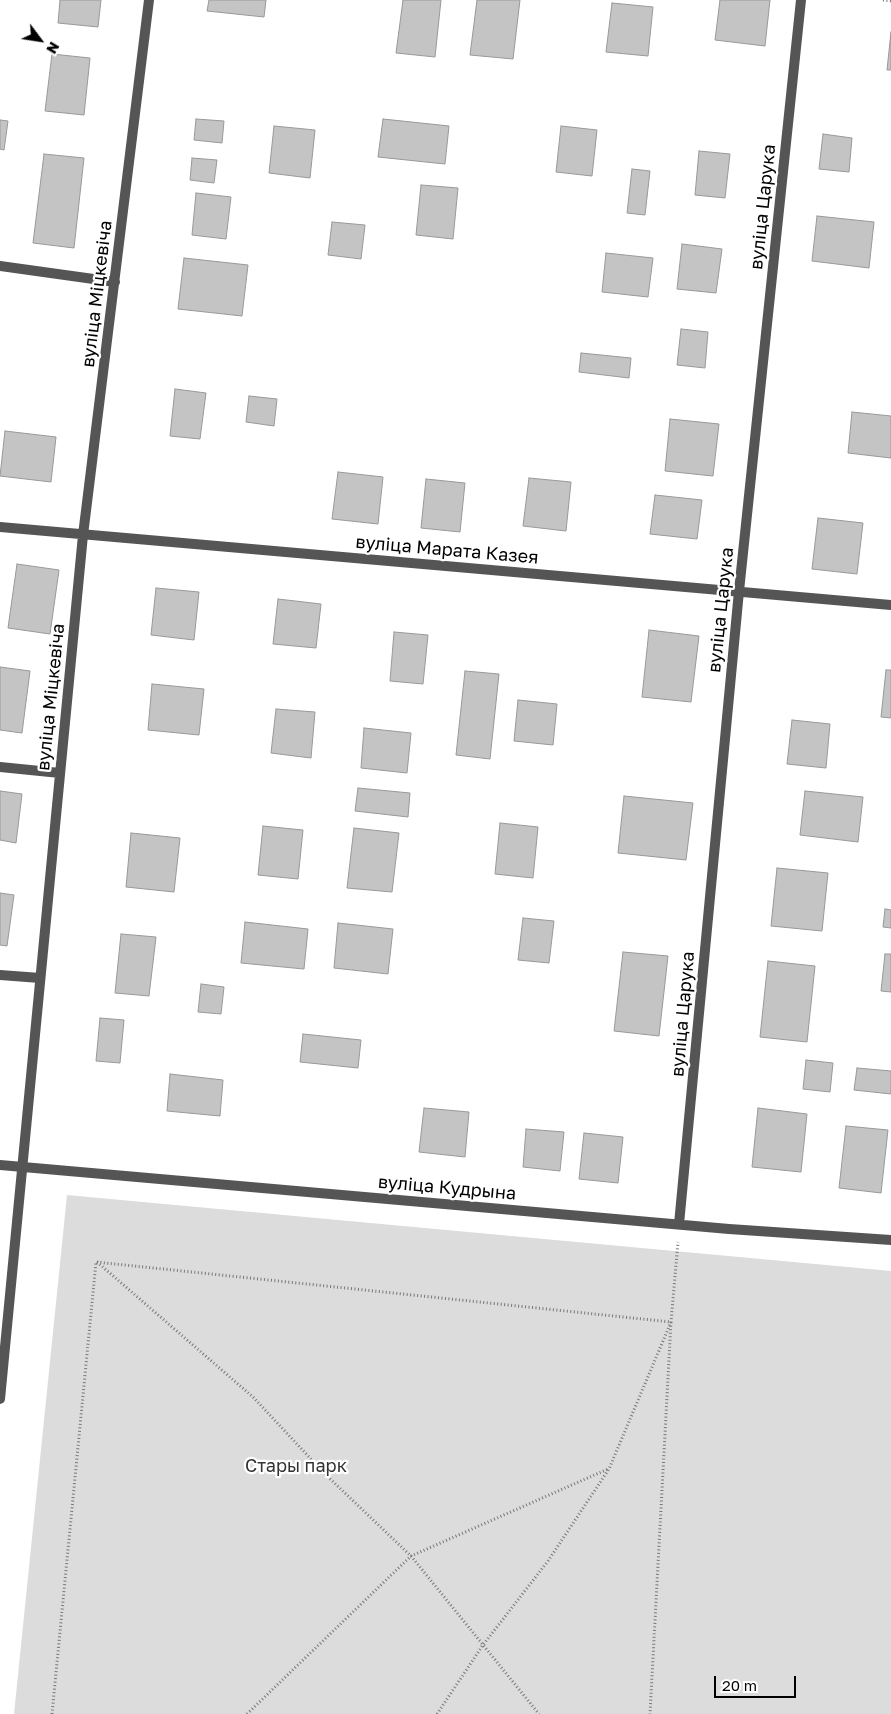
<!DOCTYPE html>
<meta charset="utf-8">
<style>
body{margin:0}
#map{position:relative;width:891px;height:1714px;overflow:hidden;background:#fff;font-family:"Golos Text",sans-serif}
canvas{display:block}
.north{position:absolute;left:15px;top:15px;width:50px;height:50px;-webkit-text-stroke:4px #fff;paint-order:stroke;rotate:121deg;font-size:14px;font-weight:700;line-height:20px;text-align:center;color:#000}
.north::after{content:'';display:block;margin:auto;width:18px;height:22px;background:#000;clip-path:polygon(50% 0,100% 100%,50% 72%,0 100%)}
.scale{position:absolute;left:714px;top:1676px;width:82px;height:22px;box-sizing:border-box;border:2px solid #000;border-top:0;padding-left:6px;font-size:15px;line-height:18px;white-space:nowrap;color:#000;-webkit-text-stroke:4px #fff;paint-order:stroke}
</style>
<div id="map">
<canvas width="891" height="1714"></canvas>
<div class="north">N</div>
<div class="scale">20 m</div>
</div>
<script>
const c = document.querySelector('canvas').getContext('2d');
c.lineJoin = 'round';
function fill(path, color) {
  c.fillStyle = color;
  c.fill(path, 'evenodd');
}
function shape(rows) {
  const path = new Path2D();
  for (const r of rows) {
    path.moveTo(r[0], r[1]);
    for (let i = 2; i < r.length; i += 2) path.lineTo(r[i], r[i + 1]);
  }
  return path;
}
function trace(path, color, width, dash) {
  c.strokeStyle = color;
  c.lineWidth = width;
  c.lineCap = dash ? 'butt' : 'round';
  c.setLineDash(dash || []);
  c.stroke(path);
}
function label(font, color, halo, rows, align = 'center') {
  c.font = font + ' "Golos Text",sans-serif';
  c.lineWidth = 4.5;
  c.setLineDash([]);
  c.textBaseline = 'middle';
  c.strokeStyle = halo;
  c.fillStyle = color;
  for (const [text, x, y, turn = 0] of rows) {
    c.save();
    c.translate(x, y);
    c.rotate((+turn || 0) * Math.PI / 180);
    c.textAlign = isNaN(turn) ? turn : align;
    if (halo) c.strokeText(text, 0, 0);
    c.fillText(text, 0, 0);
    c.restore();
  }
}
const green = shape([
 [67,1195,891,1271,891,1714,14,1714]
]);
const building = shape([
 [60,0,101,0,98,27,58,23,60,0],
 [209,0,266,0,264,17,207,11,209,0],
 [403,0,441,0,435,57,396,53,403,0],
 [477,0,520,0,513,59,470,55,477,0],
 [720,0,770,0,765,46,715,40,720,0],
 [612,3,653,7,648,56,606,52,612,3],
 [891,32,891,70,887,70,891,32],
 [52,54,90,58,84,115,45,111,52,54],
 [196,119,224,121,222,143,194,140,196,119],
 [383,119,449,126,445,164,378,157,383,119],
 [0,120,8,121,4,150,0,149,0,120],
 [274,126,315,130,310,178,269,173,274,126],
 [561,126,597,130,592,176,556,172,561,126],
 [823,134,852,138,849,172,819,169,823,134],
 [699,151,730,154,725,198,695,195,699,151],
 [44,154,84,158,74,248,33,243,44,154],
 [192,158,217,160,214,183,190,180,192,158],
 [632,169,650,171,645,215,627,213,632,169],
 [421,185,458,188,453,239,416,235,421,185],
 [196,193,231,197,226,239,192,235,196,193],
 [817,216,874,222,869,268,812,261,817,216],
 [332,222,365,225,361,259,328,255,332,222],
 [682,244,722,249,716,293,677,289,682,244],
 [606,253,653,258,648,297,602,292,606,253],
 [184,258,248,265,242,316,178,309,184,258],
 [681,329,708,332,705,368,677,365,681,329],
 [581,353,631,358,629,378,579,372,581,353],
 [175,389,206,393,200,439,170,436,175,389],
 [249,396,277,399,274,426,246,422,249,396],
 [852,412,891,416,891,458,848,453,852,412],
 [670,419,719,424,713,476,665,471,670,419],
 [5,431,56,437,51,482,0,476,5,431],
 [338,472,383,477,378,524,332,519,338,472],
 [529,478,571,482,566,531,523,526,529,478],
 [426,479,465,483,460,532,421,528,426,479],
 [655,495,702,500,697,539,650,534,655,495],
 [818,518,863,523,857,574,812,569,818,518],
 [17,564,59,570,50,634,8,628,17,564],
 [156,588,199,592,194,640,151,635,156,588],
 [278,599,321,604,316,648,273,644,278,599],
 [649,630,699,636,691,702,642,697,649,630],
 [394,632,428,635,423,684,390,681,394,632],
 [0,667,30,671,22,733,0,730,0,667],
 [886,670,891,670,891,718,881,717,886,670],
 [465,671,499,674,490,759,456,755,465,671],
 [152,684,204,689,199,735,148,730,152,684],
 [518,700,557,704,553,745,514,741,518,700],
 [276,709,315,712,311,758,271,753,276,709],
 [792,720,830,724,826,768,787,764,792,720],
 [364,728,411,733,407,773,361,768,364,728],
 [358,788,410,793,408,817,355,811,358,788],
 [0,791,22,794,16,843,0,840,0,791],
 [805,791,863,797,858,842,800,835,805,791],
 [624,796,693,803,686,860,618,853,624,796],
 [500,823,538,827,533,878,495,874,500,823],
 [263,826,303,830,298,879,258,875,263,826],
 [354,828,399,833,392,892,347,888,354,828],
 [131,833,180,838,174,892,126,887,131,833],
 [777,868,828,873,822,931,771,926,777,868],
 [0,893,14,895,7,946,0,945,0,893],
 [885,909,891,910,891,928,883,927,885,909],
 [523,918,554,921,549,963,518,960,523,918],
 [245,922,308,929,304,969,241,963,245,922],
 [338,923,393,929,388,974,334,968,338,923],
 [121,934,156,937,149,996,115,993,121,934],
 [623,952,668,956,659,1036,614,1031,623,952],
 [885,954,891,954,891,992,881,991,885,954],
 [768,961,815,966,807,1042,760,1037,768,961],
 [201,984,224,987,221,1014,198,1012,201,984],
 [100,1018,124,1020,120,1063,96,1061,100,1018],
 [303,1034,361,1040,358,1068,300,1062,303,1034],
 [806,1060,833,1063,830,1092,803,1089,806,1060],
 [857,1068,891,1071,891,1094,854,1090,857,1068],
 [170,1074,223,1080,220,1116,167,1111,170,1074],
 [424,1108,469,1112,465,1157,419,1152,424,1108],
 [758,1108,807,1114,801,1172,752,1167,758,1108],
 [846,1126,888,1130,881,1193,839,1188,846,1126],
 [526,1129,564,1132,560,1171,523,1167,526,1129],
 [584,1133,623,1137,618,1183,579,1179,584,1133]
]);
const path = shape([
 [883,0,891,1],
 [97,1262,253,1397,325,1474,411,1556,539,1714],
 [52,1714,96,1262,671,1322,650,1714],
 [247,1714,411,1556,608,1469],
 [437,1714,483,1645,548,1561,609,1469,671,1322,678,1242]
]);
const street = shape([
 [0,266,115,282],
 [0,527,891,605],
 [0,767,60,773],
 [0,975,40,978],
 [0,1165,729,1229,891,1240],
 [679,1224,739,591,801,0],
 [0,1399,83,535,149,0]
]);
const streetNames = [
 ["вуліца Царука",763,207,-84],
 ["вуліца Міцкевіча",97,294,-83],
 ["вуліца Марата Казея",447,550,5],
 ["вуліца Царука",721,610,-84],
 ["вуліца Міцкевіча",51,697,-84],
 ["вуліца Царука",683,1014,-85],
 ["вуліца Кудрына",447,1188,5]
];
const parkNames = [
 ["Стары парк",296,1466]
];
fill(green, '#dcdcdc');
fill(building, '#c4c4c4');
trace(building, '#999', 1);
trace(path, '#777', 3, [1, 2.5]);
trace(street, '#555', 10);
label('18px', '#000', '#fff', streetNames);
label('18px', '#333', '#fff', parkNames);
</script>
